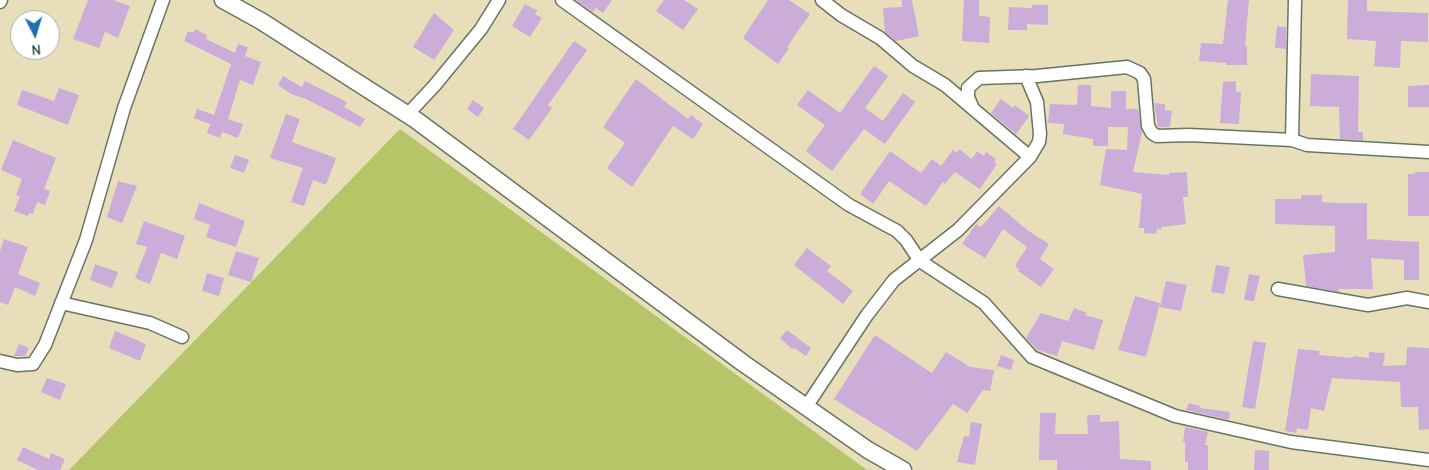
<!DOCTYPE html>
<style>
body{margin:0}
#map{position:relative;width:1429px;height:470px;overflow:hidden;background:#e8dfba;font-family:"Comic Neue",sans-serif}
canvas{display:block}
.north{position:absolute;left:10px;top:10px;width:50px;height:50px;box-sizing:border-box;background:#fff;border:1px solid #a5b1ae;border-radius:50%;rotate:175deg;font-size:14px;font-weight:700;line-height:20px;text-align:center;color:#1f3d34}
.north::after{content:'';display:block;margin:auto;width:18px;height:22px;background:#1f6fb2;clip-path:polygon(50% 0,100% 100%,50% 72%,0 100%)}
</style>
<div id="map">
<canvas width="1429" height="470"></canvas>
<div class="north">N</div>
</div>
<script>
const c = document.querySelector('canvas').getContext('2d');
c.lineJoin = 'round';
function fill(path, color) {
  c.fillStyle = color;
  c.fill(path, 'evenodd');
}
function shape(rows) {
  const path = new Path2D();
  for (const r of rows) {
    path.moveTo(r[0], r[1]);
    for (let i = 2; i < r.length; i += 2) path.lineTo(r[i], r[i + 1]);
  }
  return path;
}
function trace(path, color, width, dash) {
  c.strokeStyle = color;
  c.lineWidth = width;
  c.lineCap = dash ? 'butt' : 'round';
  c.setLineDash(dash || []);
  c.stroke(path);
}
const green = shape([
 [400,129,867,470,69,470]
]);
const building = shape([
 [88,0,113,0,130,6,118,38,105,32,99,48,73,39],
 [576,0,612,0,603,13,596,8,593,12],
 [664,0,684,0,698,9,683,30,656,11],
 [768,0,789,0,810,14,787,47,789,48,778,64,743,38],
 [902,0,912,0,919,36,896,41,885,32,883,8,902,7],
 [964,0,979,0,979,16,990,17,989,43,962,41],
 [1228,0,1249,0,1245,46,1247,46,1247,65,1226,65,1226,63,1199,61,1201,43,1223,44],
 [1348,0,1367,0,1367,11,1428,13,1428,42,1401,41,1400,68,1374,66,1376,41,1347,39],
 [525,4,537,10,535,14,542,18,530,37,512,26],
 [1032,5,1048,5,1048,25,1027,24,1027,30,1008,30,1009,7,1032,8],
 [434,13,454,30,434,60,413,47],
 [1277,26,1286,27,1286,49,1275,48],
 [195,29,207,35,206,39,235,53,238,44,248,47,245,56,261,62,253,85,240,80,228,119,243,124,238,138,222,132,220,138,207,133,210,124,194,118,197,109,214,115,231,64,184,41,188,31,193,33],
 [574,41,587,50,548,105,552,108,529,140,513,129],
 [874,66,888,76,865,108,883,121,903,93,915,102,885,144,864,129,832,171,806,151,825,125,797,105,808,90,840,113],
 [1311,74,1359,76,1358,132,1363,132,1363,140,1340,139,1339,107,1310,106],
 [283,76,302,87,305,81,347,102,344,107,365,119,360,127,306,99,291,94,278,85],
 [636,79,688,119,691,115,703,124,693,139,673,126,632,187,607,168,625,143,603,127],
 [1236,81,1236,92,1241,92,1239,124,1220,123,1223,82],
 [1078,85,1091,85,1091,106,1111,108,1111,91,1126,91,1126,109,1138,109,1142,132,1133,172,1169,175,1169,173,1187,172,1188,197,1183,197,1186,224,1161,227,1161,230,1157,229,1156,234,1144,233,1144,228,1139,228,1142,194,1100,185,1106,149,1127,150,1128,127,1108,127,1108,146,1093,146,1093,139,1063,134,1064,124,1048,123,1050,104,1077,105],
 [1429,85,1429,107,1408,107,1408,86],
 [59,88,79,95,68,125,17,105,22,90,54,101],
 [1001,99,1013,108,1015,105,1029,116,1016,134,991,113],
 [473,100,484,108,478,117,467,109],
 [1154,103,1165,104,1165,110,1172,111,1170,127,1158,127],
 [286,114,300,119,292,142,336,158,326,185,313,180,304,206,291,202,303,168,270,158],
 [13,140,56,158,44,189,50,191,45,205,37,202,33,214,29,213,28,216,14,211,20,196,16,195,22,179,1,170],
 [959,149,972,159,977,151,984,156,986,152,996,159,994,162,997,164,980,189,955,172,945,184,943,182,926,206,889,181,873,204,860,194,890,151,921,173,932,159,941,166,953,150,957,153],
 [235,155,249,160,244,173,230,168],
 [1415,172,1429,172,1429,216,1408,216,1408,174,1415,174],
 [118,181,137,186,122,223,107,217],
 [1301,195,1322,195,1322,202,1334,203,1367,203,1367,239,1419,242,1419,280,1404,280,1404,260,1371,258,1373,289,1339,289,1339,292,1306,286,1303,255,1335,252,1335,226,1275,224,1275,199,1301,199],
 [199,203,245,221,236,247,206,237,210,225,194,219],
 [999,206,1027,230,1049,244,1040,259,1054,269,1041,287,1018,271,1019,269,1015,266,1027,247,1003,229,985,258,962,244,976,224,981,227],
 [144,221,185,236,177,259,161,253,150,284,135,278,147,247,136,244],
 [4,239,28,247,18,274,40,283,35,296,15,287,8,305,0,302,0,251],
 [807,248,831,266,827,271,853,291,843,304,794,265],
 [236,251,259,258,251,282,228,275],
 [95,264,118,272,112,288,90,280],
 [1216,265,1230,267,1224,294,1211,292],
 [207,273,224,278,219,296,202,291],
 [1249,274,1260,276,1254,301,1244,300],
 [1166,281,1187,285,1181,311,1160,307],
 [1135,296,1160,303,1146,357,1118,350],
 [1074,308,1087,313,1085,315,1103,320,1094,350,1062,341,1057,356,1037,350,1026,338,1041,313,1068,321],
 [787,330,811,348,806,356,794,348,792,349,780,338],
 [115,331,146,344,140,361,109,348],
 [875,335,932,373,946,352,970,367,994,370,990,391,983,390,967,413,953,404,917,451,834,399],
 [1253,341,1266,343,1255,409,1242,407],
 [19,344,29,348,25,356,14,356],
 [1407,347,1429,348,1429,429,1419,430,1418,407,1401,407,1400,382,1332,378,1324,411,1311,408,1308,430,1297,428,1296,433,1285,431,1298,349,1320,351,1319,355,1353,358,1353,356,1369,358,1369,352,1385,353,1383,366,1406,365],
 [1001,355,1014,360,1011,370,997,366],
 [47,378,66,384,60,400,41,392],
 [1189,403,1200,406,1200,408,1230,412,1229,420,1186,410],
 [1040,413,1056,413,1055,434,1088,434,1087,415,1100,415,1100,422,1119,421,1120,459,1151,461,1151,470,1057,470,1057,460,1039,460],
 [971,422,982,424,975,465,957,462,964,436,969,437],
 [1185,427,1208,432,1205,445,1208,445,1208,470,1188,470,1188,462,1185,462,1185,442,1183,442],
 [23,447,49,459,51,453,65,459,60,470,38,470,17,460],
 [1255,450,1269,451,1269,470,1254,470]
]);
const minor = shape([
 [562,0,849,205,897,231,906,240,920,261,984,303,1032,357,1175,416,1291,442,1429,460],
 [822,0,841,15,880,38,913,66,945,85,1030,157],
 [0,2,1,0],
 [973,109,968,97,968,88,979,78,1037,76,1127,67,1140,73,1144,79,1148,126,1152,133,1157,136,1189,135,1292,140,1307,145,1429,152],
 [408,114,435,85,481,29,499,0],
 [1292,140,1295,0],
 [1278,289,1368,305,1407,298,1429,302],
 [61,303,150,323,182,337],
 [0,361,17,365,33,364,45,345,86,240,124,108,163,0],
 [806,407,867,315,894,280,958,230,1030,157,1039,142,1040,134,1037,102,1026,76]
]);
const tertiary = shape([
 [223,0,261,21,416,120,743,363,868,450,903,470]
]);
fill(green, '#b6c567');
fill(building, '#ccacd9');
trace(minor, '#657663', 15);
trace(tertiary, '#657663', 19);
trace(minor, '#fff', 12);
trace(tertiary, '#fff', 16);
</script>
